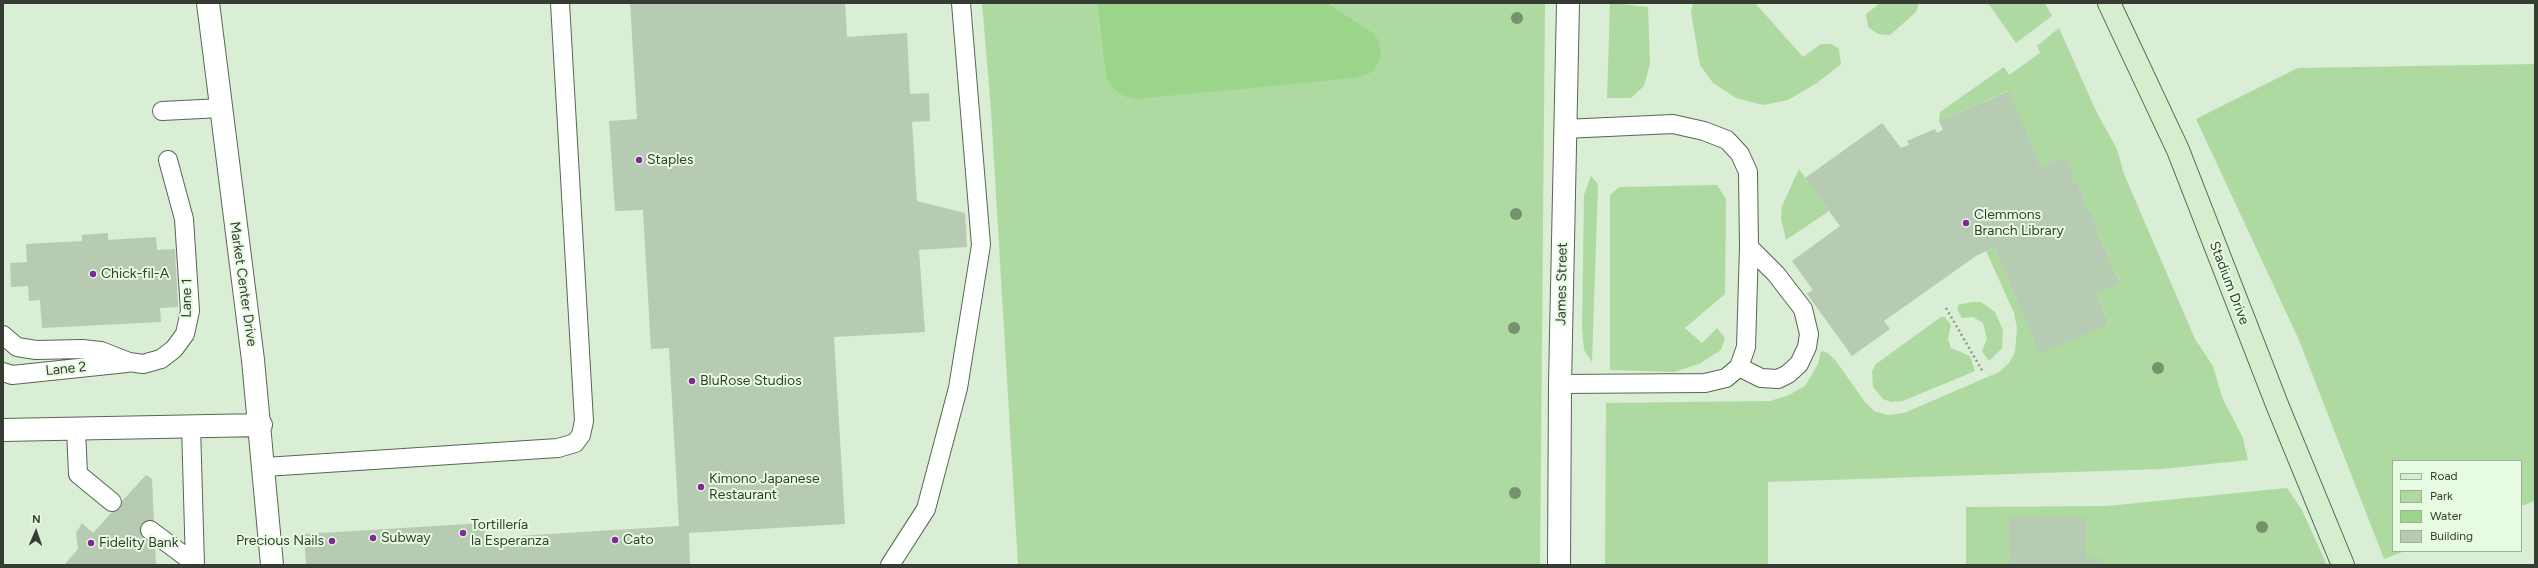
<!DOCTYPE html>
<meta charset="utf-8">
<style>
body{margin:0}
#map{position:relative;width:2538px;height:568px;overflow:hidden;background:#daedd5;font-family:Figtree,sans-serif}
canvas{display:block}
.frame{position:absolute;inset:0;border:4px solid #353d33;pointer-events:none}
.legend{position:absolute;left:2392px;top:460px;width:130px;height:92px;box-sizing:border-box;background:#e7fbe2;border:1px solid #a0af9c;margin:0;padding:5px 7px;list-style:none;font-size:12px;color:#353d33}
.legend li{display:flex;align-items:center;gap:8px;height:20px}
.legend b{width:20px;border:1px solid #a0af9c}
.north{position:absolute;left:16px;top:512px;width:40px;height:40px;-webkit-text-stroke:3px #e7fbe2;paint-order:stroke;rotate:2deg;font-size:11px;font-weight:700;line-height:16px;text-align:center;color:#353d33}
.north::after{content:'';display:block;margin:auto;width:14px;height:18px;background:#353d33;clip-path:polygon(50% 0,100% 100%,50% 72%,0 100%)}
</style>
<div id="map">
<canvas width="2538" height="568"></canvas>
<div class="frame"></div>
<ul class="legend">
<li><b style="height:5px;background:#d5eecd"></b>Road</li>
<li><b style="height:11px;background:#aedaa2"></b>Park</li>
<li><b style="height:11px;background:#9bd58a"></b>Water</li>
<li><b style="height:11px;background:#b7cab2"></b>Building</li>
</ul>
<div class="north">N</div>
</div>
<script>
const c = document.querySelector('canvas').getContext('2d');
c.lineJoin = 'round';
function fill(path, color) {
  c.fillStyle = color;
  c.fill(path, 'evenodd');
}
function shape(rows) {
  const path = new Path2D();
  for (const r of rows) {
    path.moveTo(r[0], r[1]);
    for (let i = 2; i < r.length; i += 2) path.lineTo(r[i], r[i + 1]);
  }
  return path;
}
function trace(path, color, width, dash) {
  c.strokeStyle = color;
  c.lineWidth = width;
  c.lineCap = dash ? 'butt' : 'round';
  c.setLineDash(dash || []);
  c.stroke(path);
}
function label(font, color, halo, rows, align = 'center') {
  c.font = font + ' Figtree,sans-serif';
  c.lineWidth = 4;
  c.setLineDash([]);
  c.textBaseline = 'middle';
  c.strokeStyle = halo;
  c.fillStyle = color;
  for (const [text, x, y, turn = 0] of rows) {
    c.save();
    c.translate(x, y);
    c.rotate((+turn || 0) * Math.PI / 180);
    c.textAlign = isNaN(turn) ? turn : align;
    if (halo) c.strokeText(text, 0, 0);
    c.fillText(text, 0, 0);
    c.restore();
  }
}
const green = shape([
 [982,3,1097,3,1106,78,1372,32,1328,3,1545,3,1540,565,1018,565,991,110],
 [1610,3,1648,7,1650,64,1644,86,1631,98,1607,98],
 [1693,3,1755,3,1803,57,1821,44,1831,44,1839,49,1841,64,1817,83,1788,100,1763,105,1736,98,1713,83,1700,65,1691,12],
 [1880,3,1919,3,1916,12,1890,35,1878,34,1868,27,1866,14],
 [1988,3,2045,3,2052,16,2016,43],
 [2059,28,2096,111,2117,149,2124,174,2195,339,2213,366,2222,397,2243,438,2248,460,2163,469,1768,482,1768,565,1605,565,1606,403,1770,401,1789,395,1805,386,1818,364,1821,351,1828,353,1836,361,1865,402,1874,411,1888,415,1904,413,1999,372,2009,363,2015,352,2017,328,2014,313,1986,251,1994,247,2040,353,2109,324,2096,293,2121,282,2107,257,2109,257,2096,231,2089,209,2087,210,2084,204,2086,203,2077,183,2075,184,2072,178,2074,176,2066,156,2041,167,2008,91,1939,121,1940,112,2004,67,2009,75,2040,53,2037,46],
 [2535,64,2535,501,2521,506,2521,461,2393,461,2393,551,2405,551,2384,559,2299,340,2196,119,2298,68],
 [1799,169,1829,211,1786,240,1781,219,1782,206],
 [1591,176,1598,184,1592,362,1584,350,1582,328,1584,195],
 [1717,185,1726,199,1725,294,1685,328,1702,343,1717,328,1725,338,1721,350,1699,364,1674,372,1610,370,1610,195,1619,187],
 [1972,302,1981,302,1995,312,2003,330,2002,348,1989,361,1982,351,1987,339,1983,323,1973,317,1962,318,1957,309,1958,305],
 [1941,317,1945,317,1951,325,1948,339,1951,348,1970,356,1975,371,1903,401,1891,402,1883,399,1873,387,1872,371,1876,364],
 [2287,488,2302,510,2327,565,2102,565,2102,558,2086,558,2085,517,2010,517,2010,565,1966,565,1966,507,2107,506]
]);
const water = shape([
 [1097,3,1328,3,1372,32,1379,41,1381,57,1375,69,1368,74,1354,78,1136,99,1123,96,1114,89,1106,78]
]);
const building = shape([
 [630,3,845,3,847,37,907,33,910,94,929,93,930,121,912,122,917,201,965,213,967,247,919,250,925,332,834,337,845,524,689,533,690,565,306,565,304,534,484,523,485,538,679,526,669,348,651,349,643,210,615,211,609,121,637,119],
 [2009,91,2041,167,2066,156,2075,177,2072,178,2075,184,2077,183,2086,203,2084,204,2087,210,2089,209,2098,229,2096,231,2109,257,2107,257,2121,283,2096,293,2109,324,2040,354,1994,247,1976,256,1884,321,1890,329,1852,356,1807,294,1813,290,1792,261,1840,226,1805,178,1882,123,1901,148,1909,145,1907,141,1935,129,1937,133,1943,130,1939,121],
 [108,233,108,240,156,237,157,250,175,249,178,307,160,308,161,322,42,328,40,300,29,301,28,286,11,287,10,263,27,262,26,244,82,241,82,235],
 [146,475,152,479,156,565,64,565,78,549,76,533,82,523,93,533],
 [2009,517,2086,517,2086,558,2102,558,2102,565,2010,565]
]);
const path = shape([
 [1946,308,1983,372]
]);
const lane = shape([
 [162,111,221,108],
 [3,335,17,347,36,350,82,349,101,351,129,362,143,364,161,359,174,349,185,334,190,311,184,219,168,160],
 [1739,367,1761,378,1778,379,1788,374,1799,364,1807,347,1809,334,1803,309,1776,274,1749,247],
 [3,372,12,375,127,363],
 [1560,384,1705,383,1726,378,1739,367,1746,347,1749,247,1748,172,1740,154,1727,140,1704,131,1673,124,1564,129],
 [191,426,195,565],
 [76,429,78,474,112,502],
 [265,467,558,448,575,443,581,435,584,421,560,3],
 [150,530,194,563],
 [890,565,926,509,958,388,981,245,961,3]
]);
const street = shape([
 [208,3,253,360,272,565],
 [3,430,261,425],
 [1559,565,1560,384,1568,3]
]);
const secondary = shape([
 [2109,3,2178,150,2278,407,2343,565]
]);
const trees = [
 [1517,18],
 [1516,214],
 [1514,328],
 [2158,368],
 [1515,493],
 [2262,527]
];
const markers = [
 [639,160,4,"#812a97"],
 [1966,223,4,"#812a97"],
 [93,274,4,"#812a97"],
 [692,381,4,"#812a97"],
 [701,487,4,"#812a97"],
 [463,533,4,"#812a97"],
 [373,538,4,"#812a97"],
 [615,540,4,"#812a97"],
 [332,541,4,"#812a97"],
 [91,543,4,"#812a97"]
];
const poiNames = [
 ["Staples",647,160],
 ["Clemmons",1974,215],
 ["Branch Library",1974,231],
 ["Chick-fil-A",101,274],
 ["BluRose Studios",700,381],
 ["Kimono Japanese",709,479],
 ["Restaurant",709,495],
 ["Tortillería",471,525],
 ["la Esperanza",471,541],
 ["Subway",381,538],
 ["Cato",623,540],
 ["Precious Nails",324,541,"right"],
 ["Fidelity Bank",99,543]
];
const streetNames = [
 ["Stadium Drive",2229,283,69],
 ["Market Center Drive",243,284,82],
 ["James Street",1562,284,-89],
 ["Lane 1",187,298,-89],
 ["Lane 2",66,369,-6]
];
fill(green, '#aedaa2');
fill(water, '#9bd58a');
fill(building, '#b7cab2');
trace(lane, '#576752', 20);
trace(street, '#576752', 24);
trace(secondary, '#576752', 24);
trace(path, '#8f9c8b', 2.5, [2, 3]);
trace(lane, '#fff', 18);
trace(street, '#fff', 22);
trace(secondary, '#d5eecd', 22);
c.fillStyle = '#75926c';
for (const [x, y] of trees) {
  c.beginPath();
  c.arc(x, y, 6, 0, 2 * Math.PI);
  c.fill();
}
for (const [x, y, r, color] of markers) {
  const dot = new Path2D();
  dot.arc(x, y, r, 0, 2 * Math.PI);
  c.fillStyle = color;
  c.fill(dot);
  trace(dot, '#e7fbe2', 1.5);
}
label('14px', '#353d33', '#e7fbe2', poiNames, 'left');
label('14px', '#353d33', '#e7fbe2', streetNames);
</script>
